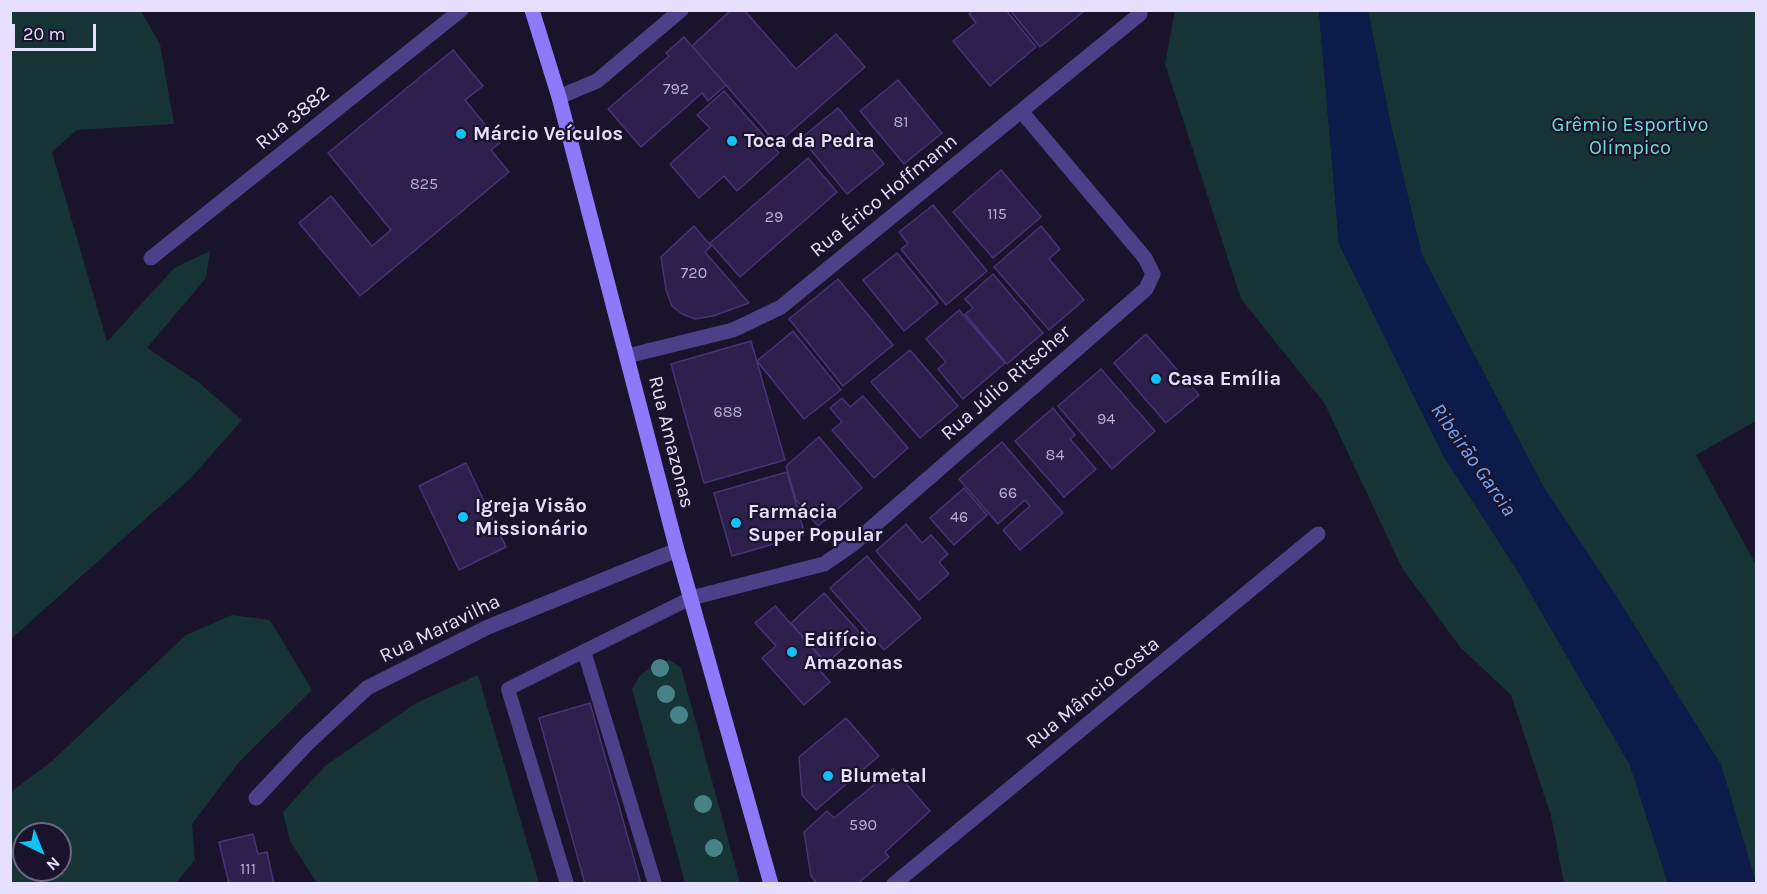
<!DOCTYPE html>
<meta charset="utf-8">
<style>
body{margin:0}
#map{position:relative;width:1767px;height:894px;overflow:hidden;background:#1a132c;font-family:Karla,sans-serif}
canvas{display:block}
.frame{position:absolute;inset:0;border:12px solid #e6dffe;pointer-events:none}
.north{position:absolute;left:12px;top:822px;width:60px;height:60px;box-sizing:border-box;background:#1a132c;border:2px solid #6c6580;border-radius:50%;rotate:137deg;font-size:16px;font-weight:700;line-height:24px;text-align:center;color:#e6dffe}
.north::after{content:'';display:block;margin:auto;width:21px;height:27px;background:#12c1f7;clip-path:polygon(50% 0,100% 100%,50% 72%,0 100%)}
.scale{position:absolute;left:12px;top:24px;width:84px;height:27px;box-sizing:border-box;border:3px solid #e6dffe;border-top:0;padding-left:8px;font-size:18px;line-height:21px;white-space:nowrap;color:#e6dffe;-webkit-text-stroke:4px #1a132c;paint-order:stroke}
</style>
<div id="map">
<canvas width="1767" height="894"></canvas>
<div class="frame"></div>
<div class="north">N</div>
<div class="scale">20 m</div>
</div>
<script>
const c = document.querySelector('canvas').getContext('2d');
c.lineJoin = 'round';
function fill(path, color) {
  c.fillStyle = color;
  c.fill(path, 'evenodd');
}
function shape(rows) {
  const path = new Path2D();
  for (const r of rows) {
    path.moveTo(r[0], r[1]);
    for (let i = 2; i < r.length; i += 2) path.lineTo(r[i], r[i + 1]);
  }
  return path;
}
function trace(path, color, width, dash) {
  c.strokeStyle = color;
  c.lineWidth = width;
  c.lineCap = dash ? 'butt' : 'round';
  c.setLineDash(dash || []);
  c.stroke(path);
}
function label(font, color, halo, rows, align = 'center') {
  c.font = font + ' Karla,sans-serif';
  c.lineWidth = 4.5;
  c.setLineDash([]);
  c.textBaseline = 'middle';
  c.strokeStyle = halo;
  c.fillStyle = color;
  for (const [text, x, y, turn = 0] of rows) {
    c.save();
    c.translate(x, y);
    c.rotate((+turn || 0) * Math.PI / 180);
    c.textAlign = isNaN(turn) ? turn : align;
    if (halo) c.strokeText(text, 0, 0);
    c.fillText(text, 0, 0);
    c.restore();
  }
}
const green = shape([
 [11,10,141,11,160,44,174,124,77,130,52,152,107,342,174,268,210,251,206,278,147,348,197,381,242,420,190,479,11,639],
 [1175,11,1319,11,1339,244,1444,457,1517,570,1630,765,1668,883,1564,883,1551,816,1511,695,1460,647,1402,568,1325,404,1241,299,1165,64],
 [1368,11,1756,11,1756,421,1696,455,1756,565,1756,883,1721,765,1618,599,1544,488,1422,255,1391,126],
 [232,615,270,620,312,690,239,762,192,824,195,860,176,883,11,883,11,792,52,761,186,635],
 [24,834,60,834,60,870,24,870],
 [670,660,681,668,740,883,685,883,632,689,640,676,654,664],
 [478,675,539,883,317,883,290,841,283,812,325,766,416,703]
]);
const water = shape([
 [1319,11,1368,11,1391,126,1422,255,1544,488,1618,599,1721,765,1756,883,1668,883,1630,765,1517,570,1444,457,1339,244]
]);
const building = shape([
 [731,10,744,10,796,69,836,34,865,67,777,144,692,46,731,10],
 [973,10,1006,10,1036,47,990,86,953,41,976,23,969,14,973,10],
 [1010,10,1082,10,1083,12,1040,47,1010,10],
 [684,37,726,85,708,101,702,93,641,147,608,109,669,56,666,53,684,37],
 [453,50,483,86,465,100,500,143,491,150,509,172,360,296,299,223,331,196,372,246,391,230,328,153,453,50],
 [898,80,942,133,904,164,860,111,898,80],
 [724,91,779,153,737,191,724,176,699,198,670,164,710,128,697,115,724,91],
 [838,108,884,164,847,194,801,138,838,108],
 [808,158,837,192,740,277,710,243,808,158],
 [1001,170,1041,217,993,258,953,212,1001,170],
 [933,205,987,271,946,305,901,249,908,244,899,232,933,205],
 [694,226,711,246,705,252,749,303,713,316,695,319,682,314,672,306,666,290,661,257,694,226],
 [1041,226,1060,249,1049,259,1084,300,1049,330,994,267,1041,226],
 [897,253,938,303,904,331,863,280,897,253],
 [993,274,1043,333,1007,364,965,314,973,308,965,299,993,274],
 [838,279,893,345,843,386,789,319,838,279],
 [959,310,1005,363,963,399,938,369,946,362,926,339,959,310],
 [793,331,841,390,804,419,757,361,793,331],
 [1146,334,1199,395,1166,423,1114,363,1146,334],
 [751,341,785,460,704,483,671,364,751,341],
 [910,350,958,406,920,438,871,382,910,350],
 [1101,369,1155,431,1112,469,1058,406,1101,369],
 [863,396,908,448,874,478,832,430,842,422,830,408,842,398,850,407,863,396],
 [1053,408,1075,435,1070,439,1096,469,1064,497,1015,441,1053,408],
 [819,437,862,488,818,526,796,500,786,466,819,437],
 [1002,442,1063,513,1020,550,1003,530,1030,506,1025,500,998,524,959,479,1002,442],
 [466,463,506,547,459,570,419,486,466,463],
 [787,472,805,535,732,556,714,493,787,472],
 [964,488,987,515,954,545,930,518,964,488],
 [906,524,922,543,931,535,948,554,939,562,949,574,919,600,876,551,906,524],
 [867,556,921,618,884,650,830,588,867,556],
 [824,593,860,633,826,664,791,623,824,593],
 [775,606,822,658,815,665,830,682,804,705,762,658,776,646,755,623,775,606],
 [590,703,641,884,585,884,539,718,590,703],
 [846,718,879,756,816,810,802,795,799,757,846,718],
 [893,769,930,811,885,852,889,857,857,884,817,884,811,876,804,832,827,811,834,818,893,769],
 [253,834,258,854,267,852,274,884,229,884,219,842,253,834]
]);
const lane = shape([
 [584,651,655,884],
 [567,884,508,689,691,598]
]);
const street = shape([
 [559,97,597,81,681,10],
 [151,258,461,10],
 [627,356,733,330,781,307,1140,14],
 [691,598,824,564,853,544,1146,289,1153,274,1145,258,1021,111],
 [256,798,307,744,367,688,488,627,677,550],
 [894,884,1318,534]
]);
const secondary = shape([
 [532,10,559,97,677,550,771,884]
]);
const trees = [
 [660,668],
 [666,694],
 [679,715],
 [703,804],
 [714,848]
];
const markers = [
 [461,134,6,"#12c1f7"],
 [732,141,6,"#12c1f7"],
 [1156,379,6,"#12c1f7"],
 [463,517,6,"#12c1f7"],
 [736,523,6,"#12c1f7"],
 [792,652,6,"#12c1f7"],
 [828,776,6,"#12c1f7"]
];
const numberNames = [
 ["792",676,89],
 ["81",901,122],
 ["825",424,184],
 ["115",997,214],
 ["29",774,217],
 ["720",694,273],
 ["688",728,412],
 ["94",1106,419],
 ["84",1055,455],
 ["66",1008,493],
 ["46",959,517],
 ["590",863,825],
 ["111",248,869]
];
const streetNames = [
 ["Rua 3882",293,118,-39],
 ["Rua Érico Hoffmann",884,196,-39],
 ["Rua Júlio Ritscher",1006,383,-41],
 ["Rua Amazonas",671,442,76],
 ["Rua Maravilha",440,629,-26],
 ["Rua Mâncio Costa",1093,693,-39]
];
const parkNames = [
 ["Grêmio Esportivo",1630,125],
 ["Olímpico",1630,148]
];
const poiNames = [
 ["Márcio Veículos",473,134],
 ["Toca da Pedra",744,141],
 ["Casa Emília",1168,379],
 ["Igreja Visão",475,506],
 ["Missionário",475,529],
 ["Farmácia",748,512],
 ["Super Popular",748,535],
 ["Edifício",804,640],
 ["Amazonas",804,663],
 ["Blumetal",840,776]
];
const waterNames = [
 ["Ribeirão Garcia",1473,460,55]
];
fill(green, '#163336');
fill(water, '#0d1b4a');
fill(building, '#2f1f4c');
trace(building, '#493277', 1.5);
trace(lane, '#4c4089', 14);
trace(street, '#4c4089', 15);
trace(secondary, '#8e79fa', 15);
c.fillStyle = '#478286';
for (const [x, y] of trees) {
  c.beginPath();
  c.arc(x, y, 9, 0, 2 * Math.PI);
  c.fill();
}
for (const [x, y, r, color] of markers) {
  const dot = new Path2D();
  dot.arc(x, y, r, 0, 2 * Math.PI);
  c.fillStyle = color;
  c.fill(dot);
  trace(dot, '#1a132c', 2);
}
label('16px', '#b8afd2', null, numberNames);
label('20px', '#e6dffe', '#1a132c', streetNames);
label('20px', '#6bddd0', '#1a132c', parkNames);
label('bold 20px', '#e6dffe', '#1a132c', poiNames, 'left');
label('italic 21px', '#71a8fa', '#1a132c', waterNames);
</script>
